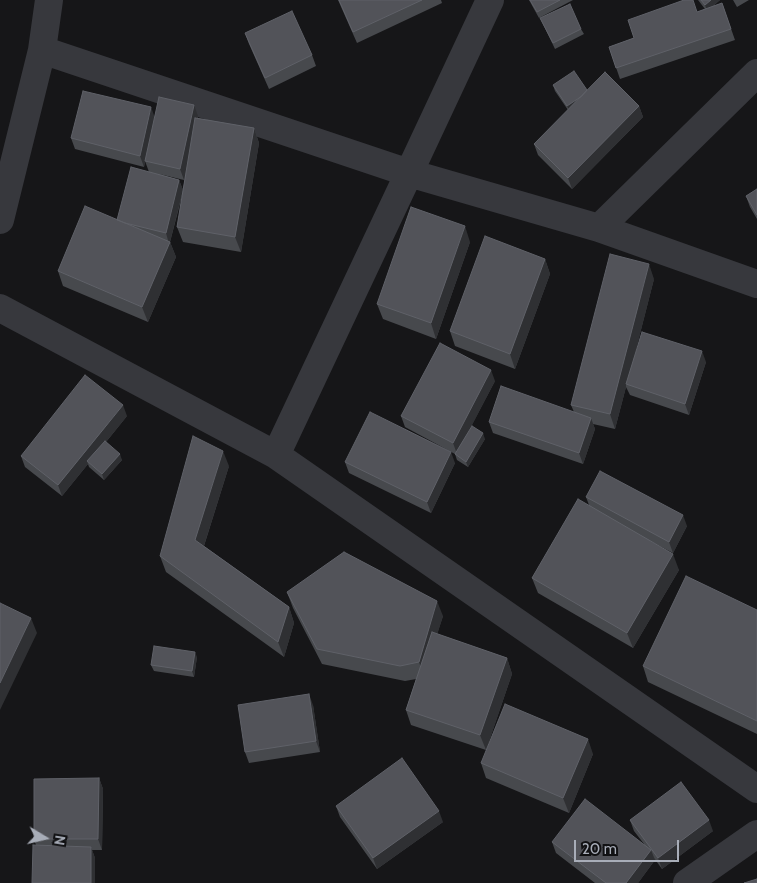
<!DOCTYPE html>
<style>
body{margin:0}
#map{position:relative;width:757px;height:883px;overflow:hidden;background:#161618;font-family:Cabin,sans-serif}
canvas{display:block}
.north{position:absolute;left:20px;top:813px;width:50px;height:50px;-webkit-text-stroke:4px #111113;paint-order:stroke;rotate:99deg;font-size:14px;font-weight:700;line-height:20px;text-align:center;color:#a8adb8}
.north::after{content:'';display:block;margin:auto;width:18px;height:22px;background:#a8adb8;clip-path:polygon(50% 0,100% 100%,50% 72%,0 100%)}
.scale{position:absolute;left:574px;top:840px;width:105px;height:22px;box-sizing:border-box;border:2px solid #a8adb8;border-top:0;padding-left:6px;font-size:15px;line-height:18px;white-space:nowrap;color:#a8adb8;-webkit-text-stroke:4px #111113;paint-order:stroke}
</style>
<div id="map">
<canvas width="757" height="883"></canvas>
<div class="north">N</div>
<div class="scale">20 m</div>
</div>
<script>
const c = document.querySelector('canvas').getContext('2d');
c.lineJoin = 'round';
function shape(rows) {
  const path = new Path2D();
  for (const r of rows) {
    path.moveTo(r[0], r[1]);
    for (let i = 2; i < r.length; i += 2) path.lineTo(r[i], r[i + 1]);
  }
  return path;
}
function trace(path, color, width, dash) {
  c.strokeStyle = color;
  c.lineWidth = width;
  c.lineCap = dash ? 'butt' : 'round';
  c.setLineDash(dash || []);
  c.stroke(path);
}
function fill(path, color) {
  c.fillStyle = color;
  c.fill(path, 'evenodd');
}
const minor = shape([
 [490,0,409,173,599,228,757,284],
 [42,50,49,0],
 [0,220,42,50,409,173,276,455,0,308],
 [599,228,757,73],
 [276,455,757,789],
 [687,883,757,834]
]);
const wall = shape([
 [338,0,441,0,442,3,357,43],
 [529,0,573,0,539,18],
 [698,0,720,0,713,6,722,3,735,40,620,79,609,47,634,38,705,9],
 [733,0,749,0,737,7],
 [540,18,581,29,584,34,555,49],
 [245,33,312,55,316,66,269,89,249,44],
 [553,85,587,90,639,106,643,117,572,189,538,155,534,144,568,110,555,91],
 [198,116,198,118,254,128,259,143,241,252,183,242,177,227,183,192,170,242,176,257,148,322,63,286,58,271,117,220,149,172,145,161,147,152,144,167,75,149,71,138,155,117],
 [186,170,183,190,179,180,159,174,184,180],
 [757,189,757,219,750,207,746,196],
 [470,242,436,339,383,319,377,304],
 [545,259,550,274,515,369,455,346,450,331],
 [654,279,634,357,706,362,689,415,630,395,626,387,615,429,593,424,595,429,583,464,493,433,489,422,574,412,571,405],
 [495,381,467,434,485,439,468,467,457,460,455,454,405,427,401,416],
 [127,416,106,442,122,460,104,480,89,467,88,464,62,496,25,467,21,456],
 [345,462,455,463,431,513,349,473],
 [229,466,204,546,289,607,294,623,284,657,166,572,160,556],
 [586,497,687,526,673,553,648,540,679,570,633,648,538,593,532,578,589,505],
 [287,592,443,616,437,634,507,658,512,674,486,750,411,725,406,710,416,679,405,681,322,664,293,608],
 [757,610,757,734,648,682,643,666],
 [197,657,194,677,154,671,151,665],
 [313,705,320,752,249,763,245,752],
 [593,754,569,813,486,778,481,763],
 [99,778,103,789,102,850,92,850,95,858,36,845,34,839],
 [336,806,443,822,377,869,340,817],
 [630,820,713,831,662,869,654,858,655,860,638,883,595,883,556,853,552,842,644,844,634,831]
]);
const shadedWall = shape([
 [711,0,720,0,707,11,705,5],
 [588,91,570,112,567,106],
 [194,105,198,116,184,180,180,169],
 [639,106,643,117,572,189,568,178],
 [151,107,155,118,144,167,140,156],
 [254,128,259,143,241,252,235,237],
 [179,180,183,190,170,242,176,257,148,322,142,307,169,244,166,233],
 [465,226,470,242,436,339,431,323],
 [545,259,550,274,515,369,510,354],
 [649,264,654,279,627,385,626,384,626,387,615,429,610,414],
 [702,351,706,362,689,415,685,404],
 [491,370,495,381,457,454,453,443],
 [123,405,127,416,89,463,87,461,88,464,62,496,58,485],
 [591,418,595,429,583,464,579,453],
 [483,433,485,439,468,467,466,462],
 [223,451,229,466,201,555,195,540],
 [451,452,455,463,431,513,427,502],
 [120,454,122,460,104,480,102,474],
 [683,515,687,526,673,553,669,542],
 [673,554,679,570,633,648,627,633],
 [437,601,443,616,424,677,419,662],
 [289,607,294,623,284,657,278,642],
 [31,618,37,633,0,710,0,683],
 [195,652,197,657,194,677,192,671],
 [507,658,512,674,486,750,480,735],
 [309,694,313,705,320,752,316,741],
 [588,739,593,754,569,813,563,798],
 [99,778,103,789,102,850,98,839],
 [439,811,443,822,377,869,373,858],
 [709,820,713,831,662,869,658,858],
 [91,847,95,858,95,883,91,883],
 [651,850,655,860,638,883,626,883]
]);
const building = shape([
 [339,0,422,0,353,32,339,0],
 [530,0,560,0,537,12,530,0],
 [684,0,693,0,697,12,722,3,731,29,616,68,609,47,634,38,628,20,684,0],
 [701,0,711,0,705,5,701,0],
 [570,4,581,29,553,43,540,18,570,4],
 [292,11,312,55,265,78,245,33,292,11],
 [574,71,587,90,582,96,567,106,553,85,574,71],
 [605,72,639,106,568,178,534,144,605,72],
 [83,91,151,107,140,156,71,138,83,91],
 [159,97,194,105,180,169,145,161,159,97],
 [195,118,254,128,235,237,177,227,195,118],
 [131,167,179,180,166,233,125,223,117,220,131,167],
 [757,189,757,215,746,196,757,189],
 [85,206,170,242,142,307,58,271,85,206],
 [411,207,465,226,431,323,377,304,411,207],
 [485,236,545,259,510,354,450,331,485,236],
 [610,254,649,264,610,414,571,405,610,254],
 [642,332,702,351,685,404,626,384,642,332],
 [440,343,491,370,453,443,401,416,440,343],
 [85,375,123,405,58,485,21,456,85,375],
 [501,386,591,418,579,453,489,422,501,386],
 [370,412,451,452,427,502,345,462,370,412],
 [472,426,483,433,466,462,455,454,472,426],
 [193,436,223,451,195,540,289,607,278,642,160,556,193,436],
 [105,441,120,454,102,474,87,461,105,441],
 [600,471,683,515,669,542,586,497,600,471],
 [578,499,673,554,627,633,532,578,578,499],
 [344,552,437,601,419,662,400,666,317,649,287,592,344,552],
 [686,576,757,610,757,721,643,666,686,576],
 [0,603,31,618,0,683,0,603],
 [432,632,507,658,480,735,406,710,432,632],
 [154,646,195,652,192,671,151,665,154,646],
 [309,694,316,741,245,752,238,705,309,694],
 [505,704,588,739,563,798,481,763,505,704],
 [402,758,439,811,373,858,336,806,402,758],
 [99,778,98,839,34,839,34,779,99,778],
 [681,782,709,820,658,858,630,820,681,782],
 [585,799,651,850,626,883,606,883,552,842,585,799],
 [33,845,91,847,91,883,32,883,33,845],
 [757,879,757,883,744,883,757,879]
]);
trace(minor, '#37383d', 28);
fill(wall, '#47494d');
fill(shadedWall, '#2f3033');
fill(building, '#525359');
trace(building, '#5f6168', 1);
</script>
